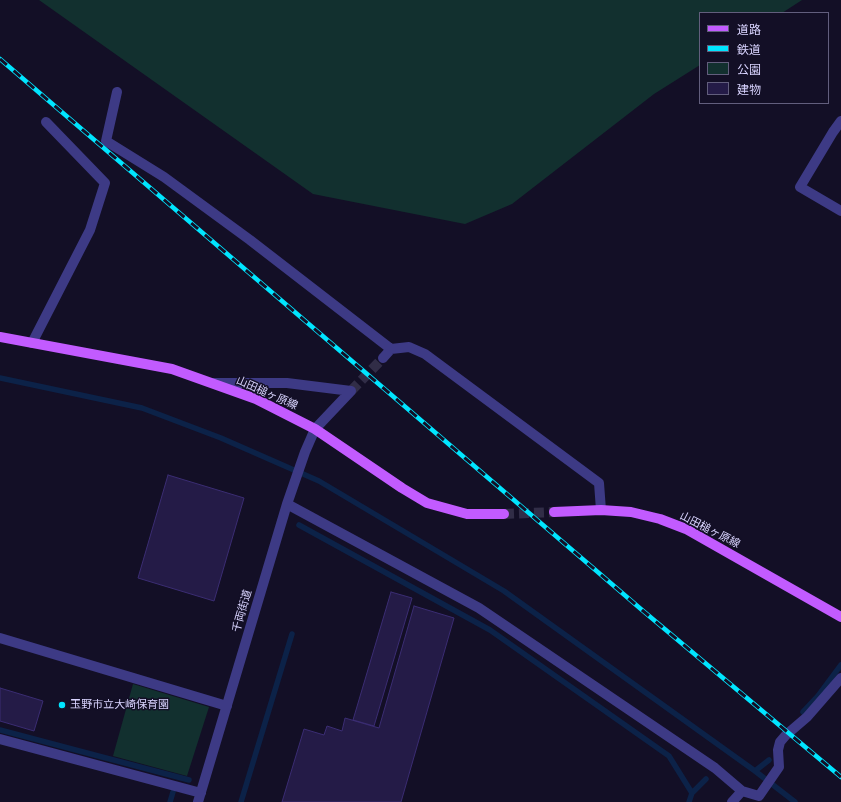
<!DOCTYPE html>
<meta charset="utf-8">
<style>
body{margin:0}
#map{position:relative;width:841px;height:802px;overflow:hidden;background:#130f26;font-family:"Asap Condensed","Noto Sans JP",sans-serif}
canvas{display:block}
.legend{position:absolute;left:699px;top:12px;width:130px;height:92px;box-sizing:border-box;background:#130f26;border:1px solid #625e7d;margin:0;padding:5px 7px;list-style:none;font-size:12px;color:#d9d4ff}
.legend li{display:flex;align-items:center;gap:8px;height:20px}
.legend b{width:20px;border:1px solid #625e7d}
</style>
<div id="map">
<canvas width="841" height="802"></canvas>
<ul class="legend">
<li><b style="height:5px;background:#c25bff"></b>道路</li>
<li><b style="height:5px;background:#00e5ff"></b>鉄道</li>
<li><b style="height:11px;background:#12302f"></b>公園</li>
<li><b style="height:11px;background:#241b47"></b>建物</li>
</ul>
</div>
<script>
const c = document.querySelector('canvas').getContext('2d');
c.lineJoin = 'round';
function fill(path, color) {
  c.fillStyle = color;
  c.fill(path, 'evenodd');
}
function shape(rows) {
  const path = new Path2D();
  for (const r of rows) {
    path.moveTo(r[0], r[1]);
    for (let i = 2; i < r.length; i += 2) path.lineTo(r[i], r[i + 1]);
  }
  return path;
}
function trace(path, color, width, dash) {
  c.strokeStyle = color;
  c.lineWidth = width;
  c.lineCap = dash ? 'butt' : 'round';
  c.setLineDash(dash || []);
  c.stroke(path);
}
function label(font, color, halo, rows, align = 'center') {
  c.font = font + ' "Asap Condensed","Noto Sans JP",sans-serif';
  c.lineWidth = 3;
  c.setLineDash([]);
  c.textBaseline = 'middle';
  c.strokeStyle = halo;
  c.fillStyle = color;
  for (const [text, x, y, turn = 0] of rows) {
    c.save();
    c.translate(x, y);
    c.rotate((+turn || 0) * Math.PI / 180);
    c.textAlign = isNaN(turn) ? turn : align;
    if (halo) c.strokeText(text, 0, 0);
    c.fillText(text, 0, 0);
    c.restore();
  }
}
const green = shape([
 [39,0,802,0,782,13,700,13,700,65,654,94,512,204,465,224,313,194],
 [133,684,209,707,187,776,113,756]
]);
const stream = shape([
 [0,378,142,408,221,438,319,481,504,591,755,771,795,802],
 [299,525,490,630,669,756,692,793,689,802],
 [803,712,818,696,841,665],
 [0,730,189,780],
 [755,771,769,760],
 [692,793,706,779],
 [170,802,173,792],
 [241,802,292,634]
]);
const building = shape([
 [168,475,244,498,214,601,138,578,168,475],
 [391,592,412,598,374,726,353,720,391,592],
 [414,606,454,618,401,802,282,802,304,729,324,735,327,726,342,731,345,718,379,728,414,606],
 [0,688,43,701,34,731,0,721,0,688]
]);
const minorTunnel = shape([
 [351,391,383,358]
]);
const majorTunnel = shape([
 [504,514,554,512]
]);
const minor = shape([
 [117,92,106,141,164,177,250,240,391,349],
 [841,121,833,132,800,187,841,211],
 [32,343,90,230,105,183,46,122],
 [383,358,391,349,409,347,425,354,599,483,601,510],
 [214,383,287,383,351,391],
 [287,504,479,608,715,768,742,791,759,796,779,767,778,750,780,742,786,735,807,717,841,678],
 [0,638,227,706],
 [0,739,201,793],
 [198,802,287,504,305,452,315,429,351,391],
 [732,802,742,791]
]);
const major = shape([
 [0,337,172,369,256,399,315,429,402,488,427,503,467,514,504,514],
 [554,512,601,510,631,512,660,519,686,529,841,617]
]);
const rail = shape([
 [0,59,642,610,841,777]
]);
const markers = [
 [62,705,4,"#00e5ff"]
];
const streetNames = [
 ["山田槌ヶ原線",267,393,24],
 ["山田槌ヶ原線",710,530,27],
 ["千両街道",242,611,-74]
];
const poiNames = [
 ["玉野市立大崎保育園",70,705]
];
fill(green, '#12302f');
trace(stream, '#0c2248', 5.5);
fill(building, '#241b47');
trace(building, '#3b2d73', 1);
trace(minorTunnel, '#312d47', 10, [10, 5]);
trace(majorTunnel, '#312d47', 10, [10, 5]);
trace(minor, '#3d3a85', 10);
trace(major, '#c25bff', 10);
trace(rail, '#00e5ff', 4.5);
trace(rail, '#130f26', 3, [9]);
for (const [x, y, r, color] of markers) {
  const dot = new Path2D();
  dot.arc(x, y, r, 0, 2 * Math.PI);
  c.fillStyle = color;
  c.fill(dot);
  trace(dot, '#130f26', 1.5);
}
label('11px', '#d9d4ff', '#130f26', streetNames);
label('11px', '#d9d4ff', '#130f26', poiNames, 'left');
</script>
